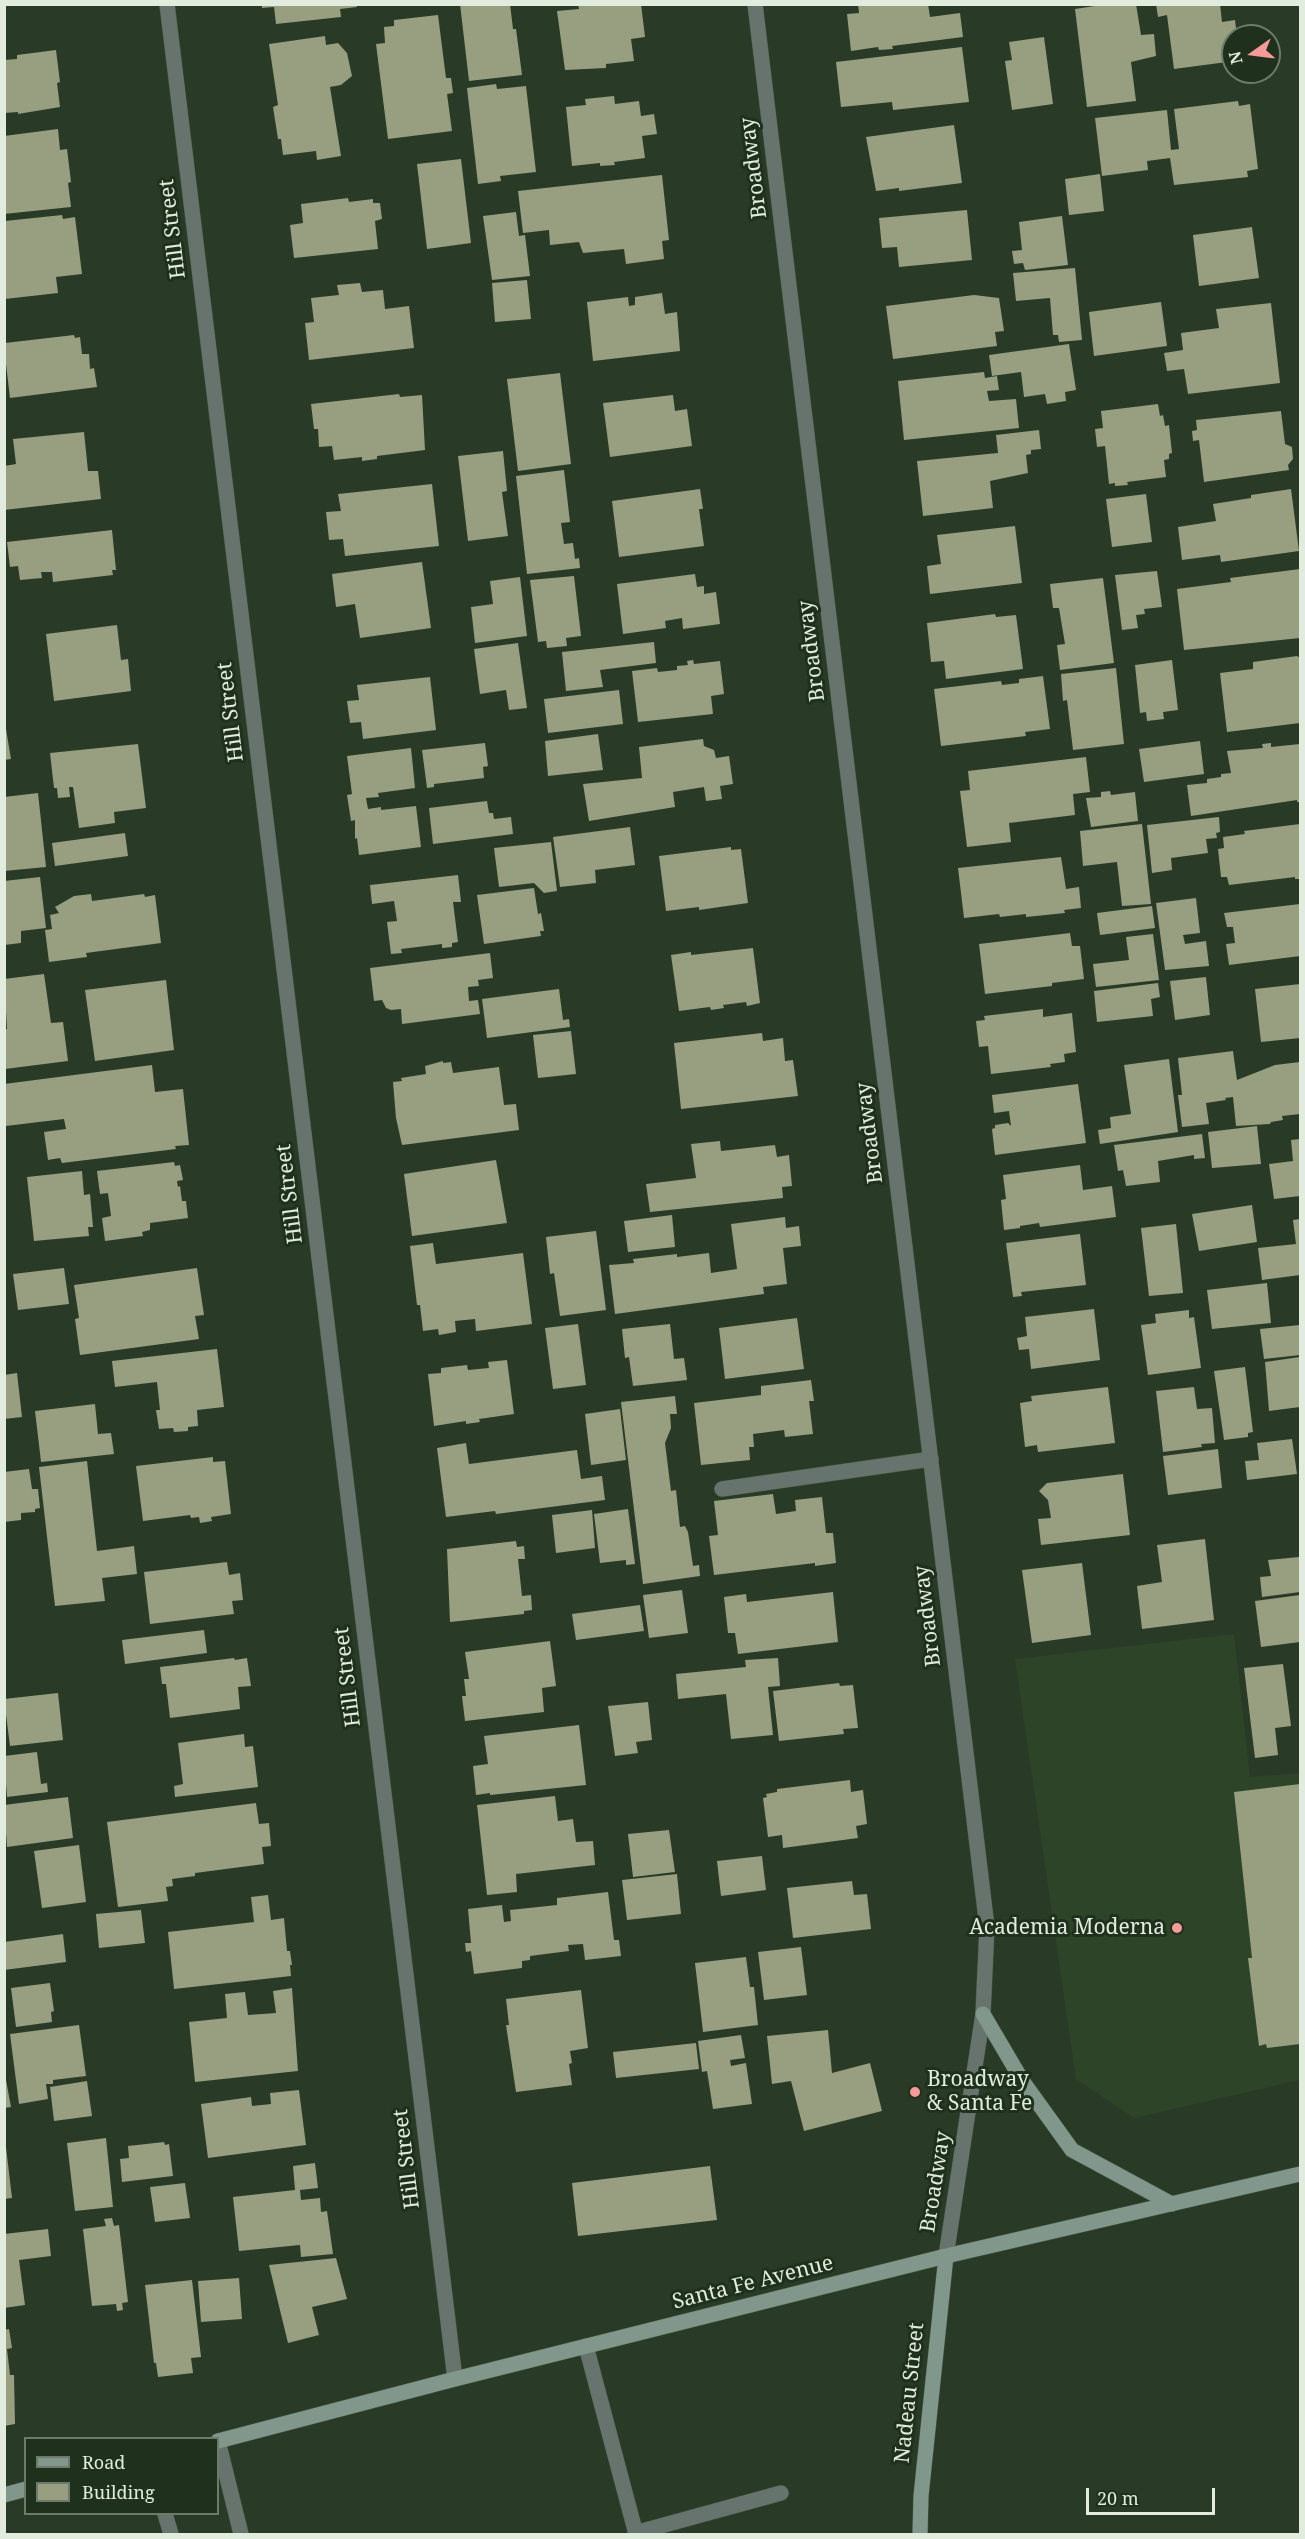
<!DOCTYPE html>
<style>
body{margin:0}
#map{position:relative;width:1305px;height:2539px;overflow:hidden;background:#293b26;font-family:"Noto Serif",serif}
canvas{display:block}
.frame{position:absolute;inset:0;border:6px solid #e1ecdf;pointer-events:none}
.legend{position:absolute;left:24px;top:2437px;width:195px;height:78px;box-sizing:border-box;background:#1f311c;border:2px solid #6d7c6a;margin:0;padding:8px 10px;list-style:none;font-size:18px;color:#e1ecdf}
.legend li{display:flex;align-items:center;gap:12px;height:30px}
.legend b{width:30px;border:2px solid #6d7c6a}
.north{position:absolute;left:1221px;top:24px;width:60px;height:60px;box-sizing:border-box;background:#1f311c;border:2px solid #6d7c6a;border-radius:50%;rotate:256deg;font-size:16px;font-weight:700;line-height:24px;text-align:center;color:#e1ecdf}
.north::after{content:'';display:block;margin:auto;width:21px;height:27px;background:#f59b9a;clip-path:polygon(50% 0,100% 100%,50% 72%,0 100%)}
.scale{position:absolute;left:1086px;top:2488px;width:129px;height:27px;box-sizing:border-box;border:3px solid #e1ecdf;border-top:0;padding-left:8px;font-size:18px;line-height:21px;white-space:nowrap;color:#e1ecdf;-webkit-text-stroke:4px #1f311c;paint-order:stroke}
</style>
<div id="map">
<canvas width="1305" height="2539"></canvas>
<div class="frame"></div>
<ul class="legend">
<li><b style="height:8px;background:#81978c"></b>Road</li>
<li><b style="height:16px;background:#989e80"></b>Building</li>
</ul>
<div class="north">N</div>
<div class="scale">20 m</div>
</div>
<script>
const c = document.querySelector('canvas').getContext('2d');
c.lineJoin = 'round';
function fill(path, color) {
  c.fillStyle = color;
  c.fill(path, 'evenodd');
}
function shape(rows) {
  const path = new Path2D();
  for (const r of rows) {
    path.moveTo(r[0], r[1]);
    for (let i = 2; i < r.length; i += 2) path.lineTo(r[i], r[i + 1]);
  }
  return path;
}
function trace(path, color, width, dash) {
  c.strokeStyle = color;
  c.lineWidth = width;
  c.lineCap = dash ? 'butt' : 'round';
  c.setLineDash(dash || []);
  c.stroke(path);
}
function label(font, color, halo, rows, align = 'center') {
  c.font = font + ' "Noto Serif",serif';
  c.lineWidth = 6;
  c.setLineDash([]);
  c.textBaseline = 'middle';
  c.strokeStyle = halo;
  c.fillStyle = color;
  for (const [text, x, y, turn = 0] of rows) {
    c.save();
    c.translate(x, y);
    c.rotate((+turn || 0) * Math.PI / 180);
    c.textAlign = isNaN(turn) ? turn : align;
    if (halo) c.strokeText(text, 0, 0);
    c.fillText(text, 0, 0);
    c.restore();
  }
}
const built = shape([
 [1234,1634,1250,1777,1300,1773,1300,2080,1134,2118,1076,2079,1015,1659]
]);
const building = shape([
 [262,4,356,4,357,7,340,9,341,17,276,24,274,7,262,8],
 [460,4,510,4,513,29,516,29,522,75,469,81],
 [578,4,641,4,645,37,631,39,634,61,606,64,606,68,565,70,557,11,579,9],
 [858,4,928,4,930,17,960,13,963,37,892,46,893,49,879,50,878,47,851,51,847,14,859,13],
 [1108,4,1136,4,1141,35,1154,34,1156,56,1131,62,1136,101,1087,107,1075,9],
 [1156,4,1220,4,1222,22,1235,20,1237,36,1225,39,1227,62,1174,69,1167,15,1158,17],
 [438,15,446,78,451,78,453,93,447,94,452,131,388,139,376,44,385,43,384,27,394,26,394,20],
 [325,36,326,45,338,43,347,53,352,76,341,85,330,87,341,156,317,160,316,151,283,155,281,139,278,139,273,107,278,105,269,44],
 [1044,37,1053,104,1012,110,1005,61,1012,60,1009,42],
 [962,47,969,102,893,110,892,102,841,107,836,62],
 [56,50,60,82,57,83,60,107,18,114,18,112,4,113,4,60,17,59,17,55],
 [496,84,497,89,526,86,536,172,500,176,501,181,478,184,467,88],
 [614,96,615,104,639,101,641,116,654,114,657,134,642,136,645,158,614,162,615,165,600,166,600,163,572,166,566,107,586,105,585,99],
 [1238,101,1239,106,1250,104,1258,169,1247,171,1248,177,1174,185,1170,158,1147,161,1148,170,1102,176,1095,118,1167,110,1171,150,1179,149,1174,109],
 [954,125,962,183,899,191,899,188,876,191,866,137],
 [58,129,60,150,67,149,71,182,68,183,71,207,4,214,4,136],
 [461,159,471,243,427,249,417,164],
 [1100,174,1104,211,1069,215,1065,179],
 [662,175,669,240,662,241,664,259,626,264,624,249,583,253,579,242,550,245,549,230,523,233,518,191],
 [348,198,349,202,373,199,373,203,380,203,382,219,375,221,378,249,294,258,290,225,303,223,301,204],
 [967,210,972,260,899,267,897,247,882,248,879,218],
 [516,212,519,236,525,235,530,276,492,280,483,216],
 [62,215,63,219,75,217,82,274,56,277,58,293,5,299,5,221],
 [1062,216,1068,265,1025,270,1023,263,1014,264,1012,251,1022,250,1019,222],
 [1252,227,1259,278,1199,286,1193,235],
 [1075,268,1082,340,1059,342,1058,335,1053,335,1050,298,1016,301,1013,273],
 [527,280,531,319,495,322,492,283],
 [360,283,362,292,383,290,385,309,409,306,414,348,309,360,305,323,314,322,311,298,339,295,337,285],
 [662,293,665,314,677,312,680,351,593,361,587,302,628,297,629,306,635,305,635,297],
 [974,295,999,298,1004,331,995,332,997,346,893,359,886,306],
 [1161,302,1167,346,1094,356,1089,312],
 [1271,303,1280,383,1188,394,1184,369,1167,371,1164,353,1183,350,1181,333,1219,328,1216,309],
 [74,335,75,338,80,337,82,354,89,354,90,369,94,368,97,387,10,398,6,364,5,365,5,343],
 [1069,344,1076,390,1065,392,1066,401,1047,404,1045,394,1024,397,1021,372,992,376,989,355],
 [984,372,985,378,997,376,999,390,987,391,989,401,1016,399,1019,428,904,440,898,381],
 [560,373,571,464,518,471,507,379],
 [399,394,400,397,422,395,425,450,377,456,377,459,362,461,362,457,334,460,332,446,319,447,318,429,314,429,311,404],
 [673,395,675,411,687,409,692,446,610,457,603,403],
 [1158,404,1160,416,1163,415,1165,426,1169,425,1172,453,1169,454,1169,459,1164,460,1166,477,1127,482,1128,485,1115,486,1115,483,1109,484,1105,446,1097,447,1095,429,1103,428,1101,411],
 [1281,411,1285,444,1292,447,1293,459,1288,465,1289,470,1204,482,1199,440,1193,441,1192,431,1197,430,1196,420],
 [1039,430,1041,449,1031,450,1031,454,1026,455,1028,473,990,481,993,508,923,516,917,461,998,453,996,435],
 [84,432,88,471,98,471,101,499,4,510,4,466,16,464,13,439],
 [503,451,507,491,502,492,508,536,468,541,458,456],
 [564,470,570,522,561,523,564,544,573,543,575,559,579,558,580,568,527,574,516,476],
 [432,484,439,546,345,556,343,539,329,540,326,512,341,511,338,494],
 [700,489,703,509,699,509,704,546,619,557,612,501],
 [1291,489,1299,551,1221,562,1220,555,1182,560,1178,527,1216,521,1213,504,1251,498,1251,495],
 [1146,494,1152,542,1112,547,1106,499],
 [1015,526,1022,583,930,594,927,566,941,564,937,535],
 [112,530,116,570,112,570,113,575,53,582,52,572,41,572,42,578,20,580,18,566,10,567,7,542],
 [422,562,431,628,360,638,355,604,336,607,332,574],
 [1300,569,1300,638,1184,650,1177,589,1231,582,1230,578],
 [1157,571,1162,607,1144,609,1145,614,1136,615,1138,628,1122,630,1115,575],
 [695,574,697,587,704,586,704,594,716,592,720,624,683,629,682,618,665,621,666,628,623,634,617,584],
 [574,576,581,636,566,638,567,646,547,648,546,641,538,642,530,580],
 [520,577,527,636,475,643,471,607,493,604,490,581],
 [1103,578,1114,663,1060,670,1057,645,1065,644,1059,608,1053,608,1050,584],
 [995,614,996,617,1016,615,1023,669,946,679,944,661,931,662,927,623],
 [117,625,121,660,128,659,131,691,54,701,46,634],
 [654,642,656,663,600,670,603,687,566,691,562,652],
 [518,643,527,708,509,710,506,690,480,694,474,649],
 [1297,656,1300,658,1300,723,1227,732,1220,673,1253,669,1253,662],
 [693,660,694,664,720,661,724,694,711,696,713,714,638,722,632,671,657,668,658,672,677,670,677,666,688,665,687,661],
 [1172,660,1178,710,1163,712,1164,719,1147,721,1146,712,1140,713,1135,665],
 [1116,668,1124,744,1073,750,1067,700,1063,701,1061,674],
 [1043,676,1050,729,1025,732,1026,736,941,746,934,689,1001,681,1002,685,1019,683,1019,679],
 [430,677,436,730,363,739,361,722,350,723,347,701,359,700,357,685],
 [619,690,623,724,548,733,544,699],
 [4,717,11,759,4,760],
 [598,734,603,770,548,776,545,741],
 [703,739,704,746,714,750,716,758,729,756,733,784,720,786,722,799,706,801,704,787,673,792,675,807,589,821,583,784,642,778,639,747],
 [1200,741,1204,774,1144,782,1139,749],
 [485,743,488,766,483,767,484,778,434,784,434,787,427,788,422,750],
 [1271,743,1271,747,1300,744,1300,802,1297,802,1297,800,1191,816,1187,785,1207,783,1207,779,1221,777,1221,774,1231,773,1227,751,1263,748,1262,744],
 [138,744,146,808,114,812,115,823,79,828,73,787,69,787,70,797,58,798,57,788,54,788,50,753],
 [411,748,415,788,378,793,379,797,366,798,368,809,381,807,381,810,416,806,421,847,359,855,357,838,355,839,355,820,351,821,347,795,352,794,347,756],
 [1086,757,1090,792,1073,794,1075,815,1009,823,1011,842,967,847,960,791,970,790,968,771],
 [1110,791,1111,795,1135,792,1138,821,1091,827,1086,798,1101,797,1101,792],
 [38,793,46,867,4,871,4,797],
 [487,801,489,813,493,813,494,819,511,817,513,834,433,844,429,808],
 [1219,817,1220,832,1216,833,1217,838,1206,839,1208,853,1171,858,1172,870,1152,873,1147,825],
 [1142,824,1151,904,1122,906,1117,862,1083,866,1080,831],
 [1300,824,1300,879,1295,879,1295,877,1229,885,1227,877,1221,877,1218,849,1224,848,1223,837,1245,834,1244,831],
 [630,827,635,865,595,870,596,883,560,887,553,837],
 [125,833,128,856,55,866,52,843],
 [551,842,557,891,544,893,534,883,499,887,494,848],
 [731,847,731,850,741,849,748,903,699,910,699,907,666,911,659,856],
 [1061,857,1066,889,1079,887,1081,908,1064,910,1065,913,1026,917,1026,914,1000,917,999,914,964,918,958,868],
 [458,875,461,902,453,902,458,942,452,943,452,947,442,948,442,944,401,949,402,953,391,954,387,922,397,921,394,901,372,904,370,885],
 [40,877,46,928,21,931,21,943,4,945,4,881],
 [534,888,538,914,541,913,544,931,540,931,541,936,484,944,477,895],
 [91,894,92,901,144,894,145,897,155,895,161,943,86,953,87,957,49,962,45,930,52,929,50,915,59,913,55,907,74,896],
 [1196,898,1200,933,1183,935,1185,944,1206,941,1209,966,1165,970,1156,903],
 [1300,904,1300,956,1229,965,1226,944,1235,943,1233,927,1227,927,1224,913],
 [1152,906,1155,928,1100,935,1097,913],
 [1070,933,1072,946,1080,946,1084,979,1052,983,1052,986,985,994,979,944],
 [1153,934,1159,980,1096,987,1093,964,1129,960,1126,937],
 [753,948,760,1003,747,1006,746,1002,723,1005,724,1008,711,1010,710,1007,679,1011,671,955,691,952,691,955],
 [490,953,493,978,478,980,479,986,468,987,469,1001,478,1000,480,1014,402,1024,401,1009,391,1010,386,1008,382,1000,374,1001,370,968],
 [44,974,51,1023,63,1022,68,1061,5,1069,5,1029,7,1029,4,979],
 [1206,977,1210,1015,1175,1020,1170,981],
 [166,980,174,1050,95,1061,85,990],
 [1158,983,1160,997,1151,999,1153,1016,1097,1022,1094,991],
 [1300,984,1300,1038,1261,1042,1255,989],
 [559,989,563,1020,569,1019,570,1027,487,1038,482,999],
 [1043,1009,1043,1017,1072,1013,1076,1052,1064,1054,1065,1062,1050,1064,1051,1067,991,1074,988,1046,979,1047,976,1021,985,1020,984,1016],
 [571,1031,576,1074,538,1078,533,1035],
 [762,1033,763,1041,783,1038,785,1061,793,1060,798,1096,681,1109,674,1043],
 [1233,1051,1237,1080,1275,1065,1300,1062,1300,1114,1282,1116,1283,1120,1271,1122,1270,1124,1236,1126,1233,1097,1225,1098,1226,1100,1206,1103,1209,1124,1182,1127,1178,1095,1182,1095,1178,1058],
 [1169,1059,1178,1132,1100,1144,1098,1130,1111,1128,1110,1117,1131,1114,1124,1065],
 [443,1061,443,1063,451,1062,453,1073,499,1067,504,1105,516,1104,519,1130,402,1145,396,1118,393,1082,402,1081,401,1078,426,1074,425,1066],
 [152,1065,155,1092,183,1089,189,1145,175,1146,176,1149,62,1163,60,1158,48,1160,44,1132,66,1129,64,1119,6,1126,4,1084],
 [1078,1084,1086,1143,995,1155,992,1129,995,1128,995,1125,1008,1123,1011,1126,1009,1111,994,1113,992,1095],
 [1257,1126,1261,1164,1212,1168,1208,1132],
 [1202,1134,1205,1158,1194,1159,1194,1155,1158,1161,1160,1182,1126,1186,1123,1170,1118,1171,1114,1145],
 [1300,1139,1300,1196,1274,1199,1269,1164,1293,1161,1291,1140],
 [720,1141,721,1151,775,1145,777,1157,789,1155,792,1186,782,1187,783,1198,650,1212,646,1184,696,1178,691,1144],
 [496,1160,507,1223,412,1236,404,1174],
 [174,1162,175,1166,180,1165,183,1180,177,1181,178,1187,180,1186,182,1201,186,1201,188,1218,150,1223,150,1230,142,1232,143,1236,105,1241,102,1218,111,1216,108,1193,100,1194,97,1171],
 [1080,1165,1083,1190,1112,1186,1116,1217,1040,1227,1039,1223,1020,1226,1020,1228,1004,1230,1001,1200,1006,1199,1003,1175],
 [82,1171,84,1195,90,1194,93,1227,88,1227,89,1236,34,1241,27,1177],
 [1252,1205,1257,1242,1199,1251,1192,1214],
 [672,1215,675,1247,628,1252,624,1221],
 [785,1217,786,1228,799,1226,801,1246,783,1248,787,1284,763,1287,764,1294,615,1314,609,1265,634,1263,633,1259,677,1254,677,1257,709,1253,711,1273,737,1269,731,1224],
 [1300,1219,1300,1275,1262,1280,1258,1248,1296,1244,1293,1220],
 [1176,1224,1183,1293,1149,1296,1141,1228],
 [596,1231,606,1310,560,1316,554,1273,550,1274,546,1237],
 [1080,1234,1086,1285,1021,1292,1022,1296,1013,1297,1006,1243],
 [433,1243,436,1264,523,1253,532,1324,476,1331,475,1319,455,1321,456,1332,439,1335,438,1329,423,1331,420,1305,417,1305,410,1246],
 [64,1268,69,1304,18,1310,13,1274],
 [197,1268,204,1315,195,1316,199,1339,80,1355,75,1319,79,1318,74,1285],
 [1267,1283,1271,1323,1212,1329,1207,1290],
 [1094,1309,1100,1360,1031,1369,1029,1349,1019,1350,1017,1338,1027,1336,1025,1317],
 [1189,1310,1189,1318,1194,1317,1201,1368,1148,1375,1141,1325,1156,1323,1155,1314],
 [797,1318,804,1369,725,1379,719,1328],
 [578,1324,586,1385,553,1389,545,1328],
 [670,1324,674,1359,684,1358,687,1380,633,1386,629,1357,625,1358,622,1329],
 [1300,1325,1300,1355,1264,1359,1260,1329],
 [217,1349,224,1407,197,1410,198,1426,188,1427,188,1431,174,1432,173,1428,159,1429,156,1410,160,1410,157,1382,115,1387,112,1361],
 [1300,1357,1300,1407,1269,1411,1265,1362],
 [507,1360,514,1414,479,1419,480,1422,466,1424,466,1421,434,1426,428,1374,441,1373,441,1368,467,1365,468,1370,489,1368,488,1362],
 [1245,1367,1253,1432,1248,1433,1248,1437,1224,1440,1214,1371],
 [17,1373,22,1417,4,1419,4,1375],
 [811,1380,814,1401,809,1401,813,1434,785,1437,784,1430,753,1434,754,1447,749,1447,750,1460,701,1465,694,1403,761,1395,761,1386],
 [1108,1387,1115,1443,1038,1452,1037,1445,1025,1447,1020,1403,1032,1401,1031,1396],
 [1194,1387,1197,1409,1212,1408,1215,1443,1201,1444,1202,1447,1163,1452,1156,1391],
 [675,1396,677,1414,670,1414,671,1428,665,1443,671,1491,676,1490,680,1527,685,1526,688,1532,693,1566,699,1565,700,1576,643,1584,621,1402],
 [95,1404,98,1434,111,1433,114,1454,41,1462,35,1411],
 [620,1409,626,1460,591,1465,585,1414],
 [1292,1439,1297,1474,1247,1480,1245,1461,1259,1460,1257,1443],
 [466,1443,469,1464,577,1450,581,1479,602,1476,605,1500,496,1514,495,1511,446,1517,437,1448],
 [1218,1449,1222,1488,1168,1495,1163,1456],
 [213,1457,213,1462,225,1461,231,1514,211,1517,212,1521,200,1523,199,1517,191,1518,190,1515,143,1521,136,1466],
 [87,1461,97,1551,134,1546,137,1574,102,1578,105,1601,55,1606,39,1467],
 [29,1469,32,1489,38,1489,40,1508,35,1509,35,1512,21,1513,21,1520,4,1522,4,1472],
 [1123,1474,1130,1535,1041,1545,1038,1519,1051,1518,1048,1500,1039,1491,1047,1483],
 [773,1494,776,1514,796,1511,795,1500,822,1497,826,1533,833,1533,836,1563,815,1566,815,1563,714,1575,709,1536,718,1535,714,1501],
 [628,1509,635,1564,626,1565,626,1560,600,1563,594,1514],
 [592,1510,595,1548,556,1553,552,1515],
 [1205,1539,1214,1620,1142,1629,1137,1586,1162,1582,1157,1545],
 [516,1541,517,1547,524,1546,525,1559,518,1559,522,1596,531,1595,532,1610,524,1611,524,1614,450,1622,447,1549],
 [1299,1557,1300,1592,1262,1597,1260,1577,1271,1576,1268,1560],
 [227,1562,229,1575,240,1573,243,1600,232,1601,234,1614,150,1624,144,1572],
 [1082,1563,1091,1635,1032,1643,1022,1570],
 [682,1590,688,1633,649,1638,643,1595],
 [833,1592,838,1642,738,1654,735,1633,728,1633,724,1597,746,1594,747,1602],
 [1300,1595,1300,1642,1261,1647,1255,1601],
 [640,1605,644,1631,576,1640,572,1614],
 [204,1630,207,1653,125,1664,122,1640],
 [550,1641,556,1686,542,1688,544,1712,465,1721,462,1696,466,1696,464,1679,469,1679,465,1652],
 [234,1658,235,1660,247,1658,251,1686,238,1687,240,1709,170,1718,166,1684,162,1684,160,1667],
 [778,1658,780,1686,768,1687,773,1735,731,1739,726,1694,678,1699,676,1674,746,1667,745,1660],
 [1283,1664,1291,1726,1275,1728,1278,1755,1255,1758,1244,1668],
 [839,1683,840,1686,853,1685,858,1728,843,1729,844,1734,779,1741,773,1691],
 [58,1693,63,1740,10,1746,4,1699],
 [648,1702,652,1740,636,1742,638,1753,615,1756,608,1706],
 [579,1725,586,1785,490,1795,490,1793,476,1795,473,1766,488,1764,484,1736],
 [244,1734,245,1747,253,1746,258,1787,175,1797,174,1786,183,1784,178,1743],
 [37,1752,41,1784,47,1783,48,1792,7,1797,4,1756],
 [850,1780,851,1792,863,1790,867,1824,856,1826,858,1838,783,1848,782,1835,768,1837,763,1798,767,1797,766,1794,777,1792,777,1789],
 [1300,1784,1300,2044,1267,2048,1266,2044,1259,2046,1248,1958,1252,1958,1234,1792],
 [555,1796,558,1821,573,1819,576,1842,593,1841,595,1865,516,1874,517,1892,487,1895,477,1805],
 [68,1797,73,1838,7,1847,4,1805],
 [256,1803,259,1824,269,1823,271,1846,262,1847,264,1864,195,1873,195,1876,172,1879,173,1886,166,1887,168,1901,118,1907,107,1822],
 [669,1830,675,1872,633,1877,628,1834],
 [79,1845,86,1902,42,1908,34,1851],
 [762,1856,766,1890,721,1896,717,1861],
 [677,1874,681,1914,627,1920,622,1880],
 [852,1881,854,1895,867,1894,871,1929,793,1938,787,1888],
 [608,1892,614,1940,619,1940,621,1956,585,1960,583,1944,568,1945,569,1951,530,1956,530,1960,522,1961,522,1968,474,1974,471,1951,466,1952,465,1943,471,1943,468,1909,502,1905,504,1922,511,1921,510,1910,557,1905,557,1898],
 [268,1895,271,1920,284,1918,287,1951,290,1951,292,1965,290,1965,291,1976,174,1989,168,1932,254,1922,251,1897],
 [141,1910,145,1943,99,1948,96,1914],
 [63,1934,66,1962,4,1970,4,1942],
 [801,1947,807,1995,764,2000,758,1952],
 [746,1957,750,1987,754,1987,758,2025,703,2032,695,1963],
 [50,1983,54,2011,51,2012,52,2022,16,2027,11,1988],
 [292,1988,298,2071,195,2082,189,2022,227,2018,225,1994,245,1992,248,2015,276,2013,273,1991],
 [581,1990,588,2048,570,2051,572,2063,569,2064,572,2085,516,2092,506,2025,509,2025,506,1999],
 [79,2025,86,2076,53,2080,53,2084,46,2084,48,2099,19,2104,10,2034],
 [828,2030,832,2073,870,2063,882,2111,804,2131,791,2081,772,2084,767,2036],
 [741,2035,745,2058,730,2060,731,2066,746,2063,752,2104,713,2109,707,2071,702,2072,698,2041],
 [696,2043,699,2069,616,2078,613,2052],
 [4,2069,11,2107,4,2108],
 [87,2081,92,2116,54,2121,50,2087],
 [299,2090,306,2145,208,2158,201,2104,251,2097,252,2106,271,2104,270,2093],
 [106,2138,113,2207,75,2211,67,2143],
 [164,2142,165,2145,169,2144,173,2176,122,2182,120,2159,129,2158,128,2146],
 [6,2147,12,2198,4,2199,4,2148],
 [315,2163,318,2188,300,2190,301,2200,320,2198,321,2212,327,2211,333,2254,301,2257,300,2245,239,2251,233,2197,295,2190,293,2166],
 [710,2166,717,2220,578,2236,572,2183],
 [185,2183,190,2218,155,2222,150,2187],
 [112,2218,114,2226,119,2225,128,2302,122,2303,123,2310,117,2311,116,2304,92,2306,83,2229,106,2226,104,2219],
 [48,2229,51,2256,19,2260,25,2305,4,2308,4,2234],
 [336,2258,347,2299,312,2307,319,2335,288,2343,269,2265],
 [239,2278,242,2319,201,2322,198,2281],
 [192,2280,201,2357,191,2358,193,2373,158,2377,156,2363,154,2363,145,2285],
 [9,2329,12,2348,7,2349,10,2375,14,2375,15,2424,4,2426,4,2330]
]);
const service = shape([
 [722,1489,931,1459],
 [586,2346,636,2534],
 [218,2441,241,2534],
 [165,2514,171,2534],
 [635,2533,781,2493]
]);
const minor = shape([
 [167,4,455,2379]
]);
const tertiary = shape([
 [755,4,987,1927,983,2014,946,2256]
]);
const secondary = shape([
 [983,2014,1023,2082,1072,2150,1172,2204],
 [218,2441,455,2379,946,2256,1300,2174],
 [4,2495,26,2489],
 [920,2534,921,2496,946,2256]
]);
const markers = [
 [1177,1928,6,"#f59b9a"],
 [915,2092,6,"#f59b9a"]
];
const streetNames = [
 ["Broadway",754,168,-97],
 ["Hill Street",173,229,-97],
 ["Broadway",812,651,-97],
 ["Hill Street",231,712,-97],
 ["Broadway",870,1133,-97],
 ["Hill Street",290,1194,-97],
 ["Broadway",928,1616,-97],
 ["Hill Street",348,1677,-97],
 ["Hill Street",407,2159,-97],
 ["Broadway",936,2182,-81],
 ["Santa Fe Avenue",753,2283,-14],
 ["Nadeau Street",910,2393,-84]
];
const poiNames = [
 ["Academia Moderna",1165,1928],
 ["Broadway",927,2080,"left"],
 ["& Santa Fe",927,2104,"left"]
];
fill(built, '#2d4429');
fill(building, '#989e80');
trace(service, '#465744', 16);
trace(minor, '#465744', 16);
trace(tertiary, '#465744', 16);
trace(secondary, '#465744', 16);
trace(service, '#66746d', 15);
trace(minor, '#66746d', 15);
trace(tertiary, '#66746d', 15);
trace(secondary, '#81978c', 15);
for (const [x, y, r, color] of markers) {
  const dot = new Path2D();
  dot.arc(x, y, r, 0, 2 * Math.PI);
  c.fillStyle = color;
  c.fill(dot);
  trace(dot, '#1f311c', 2);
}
label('21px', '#e1ecdf', '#1f311c', streetNames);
label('21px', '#e1ecdf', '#1f311c', poiNames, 'right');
</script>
